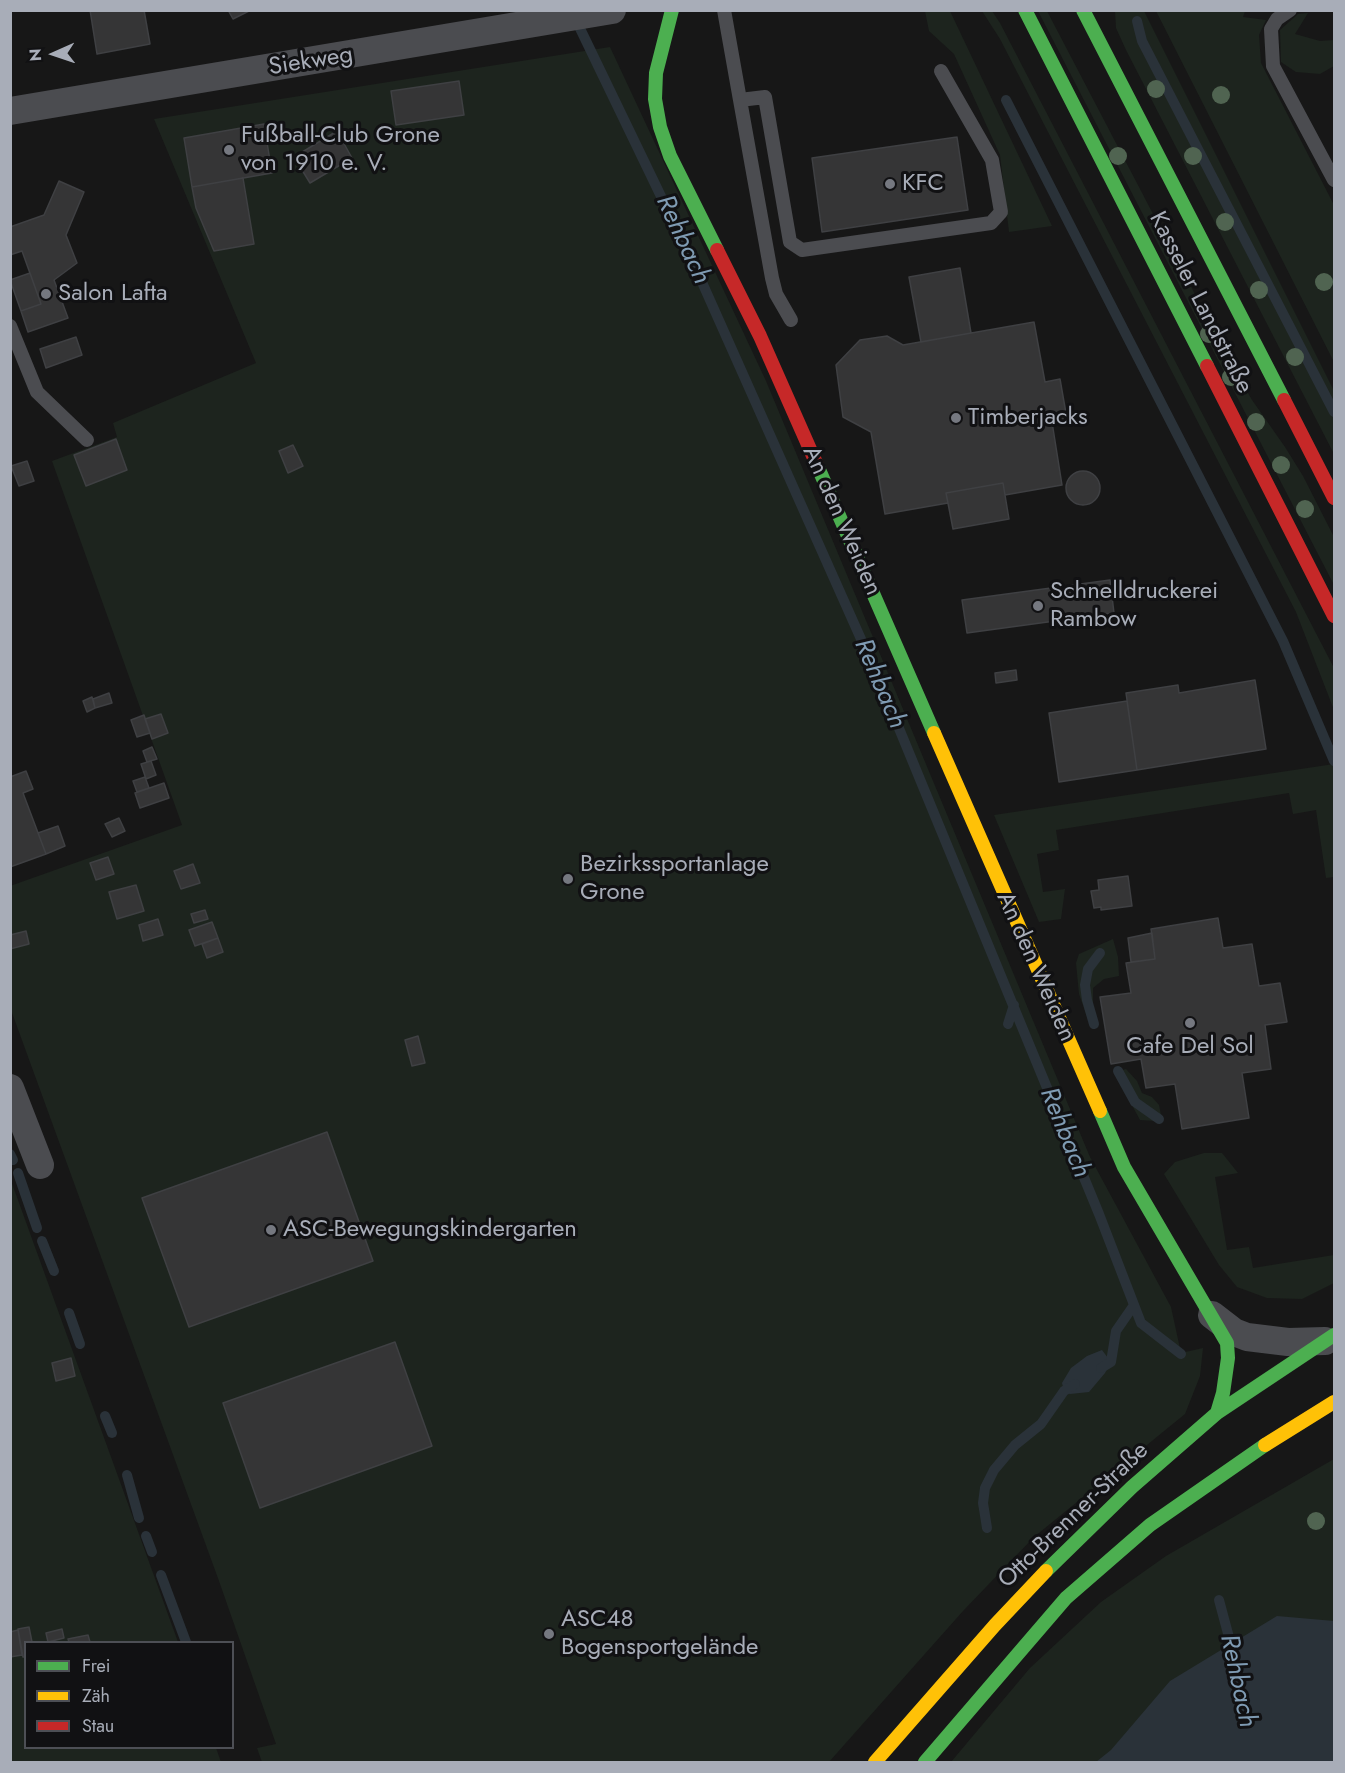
<!DOCTYPE html>
<meta charset="utf-8">
<style>
body{margin:0}
#map{position:relative;width:1345px;height:1773px;overflow:hidden;background:#171717;font-family:Jost,sans-serif}
canvas{display:block}
.frame{position:absolute;inset:0;border:12px solid #a8adb8;pointer-events:none}
.legend{position:absolute;left:24px;top:1641px;width:210px;height:108px;box-sizing:border-box;background:#111113;border:2px solid #4d4f55;margin:0;padding:8px 10px;list-style:none;font-size:18px;color:#a8adb8}
.legend li{display:flex;align-items:center;gap:12px;height:30px}
.legend b{width:30px;border:2px solid #4d4f55}
.north{position:absolute;left:24px;top:24px;width:60px;height:60px;-webkit-text-stroke:4px #111113;paint-order:stroke;rotate:267deg;font-size:16px;font-weight:700;line-height:24px;text-align:center;color:#a8adb8}
.north::after{content:'';display:block;margin:auto;width:21px;height:27px;background:#a8adb8;clip-path:polygon(50% 0,100% 100%,50% 72%,0 100%)}
</style>
<div id="map">
<canvas width="1345" height="1773"></canvas>
<div class="frame"></div>
<ul class="legend">
<li><b style="height:8px;background:#4caf50"></b>Frei</li>
<li><b style="height:8px;background:#ffc107"></b>Zäh</li>
<li><b style="height:8px;background:#c62828"></b>Stau</li>
</ul>
<div class="north">N</div>
</div>
<script>
const c = document.querySelector('canvas').getContext('2d');
c.lineJoin = 'round';
function fill(path, color) {
  c.fillStyle = color;
  c.fill(path, 'evenodd');
}
function shape(rows) {
  const path = new Path2D();
  for (const r of rows) {
    if (r.length === 3) {
      path.moveTo(r[0] + r[2], r[1]);
      path.arc(r[0], r[1], r[2], 0, 2 * Math.PI);
      continue;
    }
    path.moveTo(r[0], r[1]);
    for (let i = 2; i < r.length; i += 2) path.lineTo(r[i], r[i + 1]);
  }
  return path;
}
function trace(path, color, width, dash) {
  c.strokeStyle = color;
  c.lineWidth = width;
  c.lineCap = dash ? 'butt' : 'round';
  c.setLineDash(dash || []);
  c.stroke(path);
}
function label(font, color, halo, rows, align = 'center') {
  c.font = font + ' Jost,sans-serif';
  c.lineWidth = 6;
  c.setLineDash([]);
  c.textBaseline = 'middle';
  c.strokeStyle = halo;
  c.fillStyle = color;
  for (const [text, x, y, turn = 0] of rows) {
    c.save();
    c.translate(x, y);
    c.rotate((+turn || 0) * Math.PI / 180);
    c.textAlign = isNaN(turn) ? turn : align;
    if (halo) c.strokeText(text, 0, 0);
    c.fillText(text, 0, 0);
    c.restore();
  }
}
const green = shape([
 [925,11,950,11,1052,226,1009,232,1000,155,954,54,929,31],
 [982,11,992,11,1000,23,1334,668,1334,710,1296,612,1000,39],
 [1038,11,1047,11,1233,367,1252,400,1285,447,1303,476,1334,537,1334,585],
 [1115,11,1144,11,1334,391,1334,454,1126,50,1116,28],
 [1156,11,1245,11,1243,17,1266,20,1259,35,1261,63,1334,205,1334,362],
 [1308,13,1295,34,1320,41,1334,40,1334,66,1320,74,1296,72,1281,62,1280,30,1298,14],
 [610,47,766,381,1090,1157,1171,1307,1181,1353,1203,1348,1200,1376,1185,1414,1034,1537,963,1611,829,1762,262,1762,257,1748,276,1744,219,1581,11,1010,10,886,182,825,52,461,117,437,113,423,256,363,154,119],
 [1334,764,1334,877,1326,878,1316,810,1293,814,1289,793,1056,830,1059,850,1037,854,1043,892,1065,889,1061,919,1039,922,994,815],
 [1113,939,1118,957,1119,976,1104,979,1093,988,1093,1007,1098,1022,1090,1025,1079,994,1076,963,1079,954],
 [1126,1069,1137,1081,1142,1093,1152,1097,1159,1105,1162,1120,1155,1121,1140,1120,1114,1072],
 [1204,1153,1222,1153,1238,1173,1215,1177,1227,1250,1249,1247,1253,1268,1334,1255,1334,1283,1302,1299,1267,1298,1237,1287,1219,1265,1164,1174,1175,1162],
 [10,1178,178,1642,26,1642,26,1748,216,1748,221,1762,11,1762],
 [1334,1459,1334,1762,951,1762,1030,1668,1101,1602,1166,1556]
]);
const water = shape([
 [1102,1350,1111,1362,1105,1373,1089,1392,1070,1394,1064,1391,1062,1383,1071,1368,1087,1356],
 [1277,1616,1334,1621,1334,1762,1096,1762,1111,1750,1170,1681]
]);
const stream = shape([
 [575,18,697,271,877,675,1099,1214,1141,1323,1181,1354],
 [1137,21,1142,41,1334,412],
 [1006,100,1283,641,1334,761],
 [1008,1024,1014,1005],
 [1094,1024,1087,1000,1085,985,1088,969,1100,953],
 [1118,1071,1135,1102,1159,1119],
 [10,1154,13,1160],
 [18,1173,37,1228],
 [42,1241,54,1271],
 [69,1313,80,1344],
 [1101,1368,1111,1362,1116,1331,1134,1305],
 [105,1416,112,1433],
 [127,1475,139,1518],
 [987,1528,983,1503,985,1488,994,1470,1015,1445,1041,1424,1064,1391,1075,1384],
 [146,1536,152,1552],
 [161,1575,186,1642],
 [1219,1600,1234,1656]
]);
const building = shape([
 [90,10,144,10,150,44,97,54,90,10],
 [228,10,251,10,233,19,228,10],
 [459,81,464,115,396,125,391,91,459,81],
 [264,124,272,173,192,187,184,138,264,124],
 [337,131,352,158,310,183,294,157,337,131],
 [957,137,968,210,822,232,812,158,957,137],
 [243,178,254,244,214,251,196,208,192,187,243,178],
 [59,181,84,192,66,235,77,263,54,280,68,318,28,332,21,311,41,304,22,251,10,255,10,227,44,215,59,181],
 [960,268,971,333,921,342,909,277,960,268],
 [30,273,41,304,21,311,10,280,30,273],
 [1034,322,1045,382,1060,379,1067,419,1052,422,1062,485,1005,495,1003,483,946,493,948,503,885,514,871,432,843,417,836,365,860,340,887,336,903,345,1034,322],
 [76,337,82,355,46,368,40,349,76,337],
 [116,439,127,470,86,486,74,455,116,439],
 [293,445,303,466,288,473,279,451,293,445],
 [27,461,34,481,19,486,11,466,27,461],
 [1083,488,17],
 [1003,483,1009,519,953,529,946,493,1003,483],
 [1110,580,1114,613,967,633,962,600,1110,580],
 [1016,670,1017,680,996,683,995,673,1016,670],
 [1255,680,1266,749,1137,770,1126,693,1178,685,1179,693,1255,680],
 [109,693,112,703,95,708,93,699,109,693],
 [92,697,95,708,87,712,83,701,92,697],
 [1127,701,1137,770,1059,782,1049,713,1127,701],
 [161,714,168,733,152,739,145,719,161,714],
 [144,715,150,733,137,737,131,720,144,715],
 [152,747,157,759,147,762,143,751,152,747],
 [151,761,156,775,146,779,141,764,151,761],
 [26,771,33,789,23,793,46,854,10,867,10,777,26,771],
 [145,777,149,788,137,792,133,781,145,777],
 [164,783,169,798,140,808,135,793,164,783],
 [119,818,125,831,112,837,105,824,119,818],
 [58,826,65,846,46,854,38,833,58,826],
 [108,857,114,874,96,880,90,863,108,857],
 [193,864,200,883,181,889,174,871,193,864],
 [1128,876,1132,906,1101,910,1101,907,1094,908,1091,891,1099,890,1098,880,1128,876],
 [136,885,144,911,117,919,109,892,136,885],
 [205,910,208,919,194,923,191,914,205,910],
 [1218,918,1223,948,1252,944,1259,986,1280,983,1287,1022,1265,1025,1271,1069,1242,1073,1249,1118,1182,1129,1175,1084,1146,1088,1141,1059,1111,1064,1100,997,1131,993,1126,963,1155,959,1151,929,1218,918],
 [158,919,163,935,143,941,139,925,158,919],
 [212,922,218,938,195,946,189,930,212,922],
 [26,931,29,944,10,949,10,935,26,931],
 [1152,933,1155,959,1131,962,1128,938,1152,933],
 [218,938,223,952,207,958,202,944,218,938],
 [418,1036,425,1063,412,1066,405,1040,418,1036],
 [327,1132,373,1261,189,1327,142,1198,327,1132],
 [395,1342,432,1446,260,1508,223,1403,395,1342],
 [71,1358,75,1376,56,1381,52,1363,71,1358],
 [29,1627,32,1642,26,1642,26,1657,23,1657,18,1629,29,1627],
 [62,1629,64,1638,48,1642,46,1633,62,1629],
 [18,1630,22,1655,10,1657,10,1632,18,1630],
 [88,1635,90,1642,69,1642,68,1639,88,1635]
]);
const lane = shape([
 [724,10,740,100,765,97,790,242,802,250,991,223,1001,212,992,160,941,71],
 [1290,10,1277,19,1271,29,1273,66,1334,180],
 [740,100,772,278,776,294,791,320],
 [10,326,37,392,87,440]
]);
const street = shape([
 [10,111,612,10],
 [10,1088,40,1165],
 [1212,1315,1234,1332,1247,1337,1288,1342,1325,1341]
]);
const fast = shape([
 [672,10,656,73,655,99,660,127,670,156,717,250],
 [1025,10,1207,366],
 [1083,10,1284,400],
 [817,465,934,733],
 [1100,1111,1124,1167,1227,1343,1228,1358,1223,1393,1217,1413],
 [1046,1571,1132,1487,1217,1413,1334,1335],
 [925,1762,1066,1598,1150,1525,1265,1445]
]);
const slow = shape([
 [934,733,1100,1111],
 [1265,1445,1334,1402],
 [875,1762,995,1625,1046,1571]
]);
const jam = shape([
 [717,250,760,336,817,465],
 [1207,366,1334,616],
 [1284,400,1334,498]
]);
const trees = [
 [1156,89],
 [1221,95],
 [1118,156],
 [1193,156],
 [1225,222],
 [1324,282],
 [1259,290],
 [1209,334],
 [1295,357],
 [1231,377],
 [1256,422],
 [1281,465],
 [1305,509],
 [1316,1521]
];
const markers = [
 [229,150,6,"#757880"],
 [890,184,6,"#757880"],
 [46,294,6,"#757880"],
 [956,418,6,"#757880"],
 [1038,606,6,"#757880"],
 [568,879,6,"#757880"],
 [1190,1023,6,"#757880"],
 [271,1230,6,"#757880"],
 [549,1634,6,"#757880"]
];
const streetNames = [
 ["Siekweg",311,62,-9],
 ["Kasseler Landstraße",1200,303,63],
 ["An den Weiden",841,521,66],
 ["An den Weiden",1035,967,66],
 ["Otto-Brenner-Straße",1074,1516,-44]
];
const poiNames = [
 ["Fußball-Club Grone",241,136],
 ["von 1910 e. V.",241,164],
 ["KFC",902,184],
 ["Salon Lafta",58,294],
 ["Timberjacks",968,418],
 ["Schnelldruckerei",1050,592],
 ["Rambow",1050,620],
 ["Bezirkssportanlage",580,865],
 ["Grone",580,893],
 ["Cafe Del Sol",1190,1047,"center"],
 ["ASC-Bewegungskindergarten",283,1230],
 ["ASC48",561,1620],
 ["Bogensportgelände",561,1648]
];
const waterNames = [
 ["Rehbach",682,240,65],
 ["Rehbach",879,684,67],
 ["Rehbach",1064,1133,68],
 ["Rehbach",1237,1681,78]
];
fill(green, '#1d241e');
fill(water, '#2a3239');
trace(stream, '#2a3239', 10);
fill(building, '#353536');
trace(building, '#3f4043', 1.5);
trace(lane, '#4b4c50', 14);
trace(street, '#4b4c50', 28);
trace(fast, '#4caf50', 14);
trace(slow, '#ffc107', 14);
trace(jam, '#c62828', 14);
c.fillStyle = '#506451';
for (const [x, y] of trees) {
  c.beginPath();
  c.arc(x, y, 9, 0, 2 * Math.PI);
  c.fill();
}
for (const [x, y, r, color] of markers) {
  const dot = new Path2D();
  dot.arc(x, y, r, 0, 2 * Math.PI);
  c.fillStyle = color;
  c.fill(dot);
  trace(dot, '#111113', 2);
}
label('24px', '#a8adb8', '#111113', streetNames);
label('24px', '#a8adb8', '#111113', poiNames, 'left');
label('italic 26px', '#7f9bb3', '#111113', waterNames);
</script>
